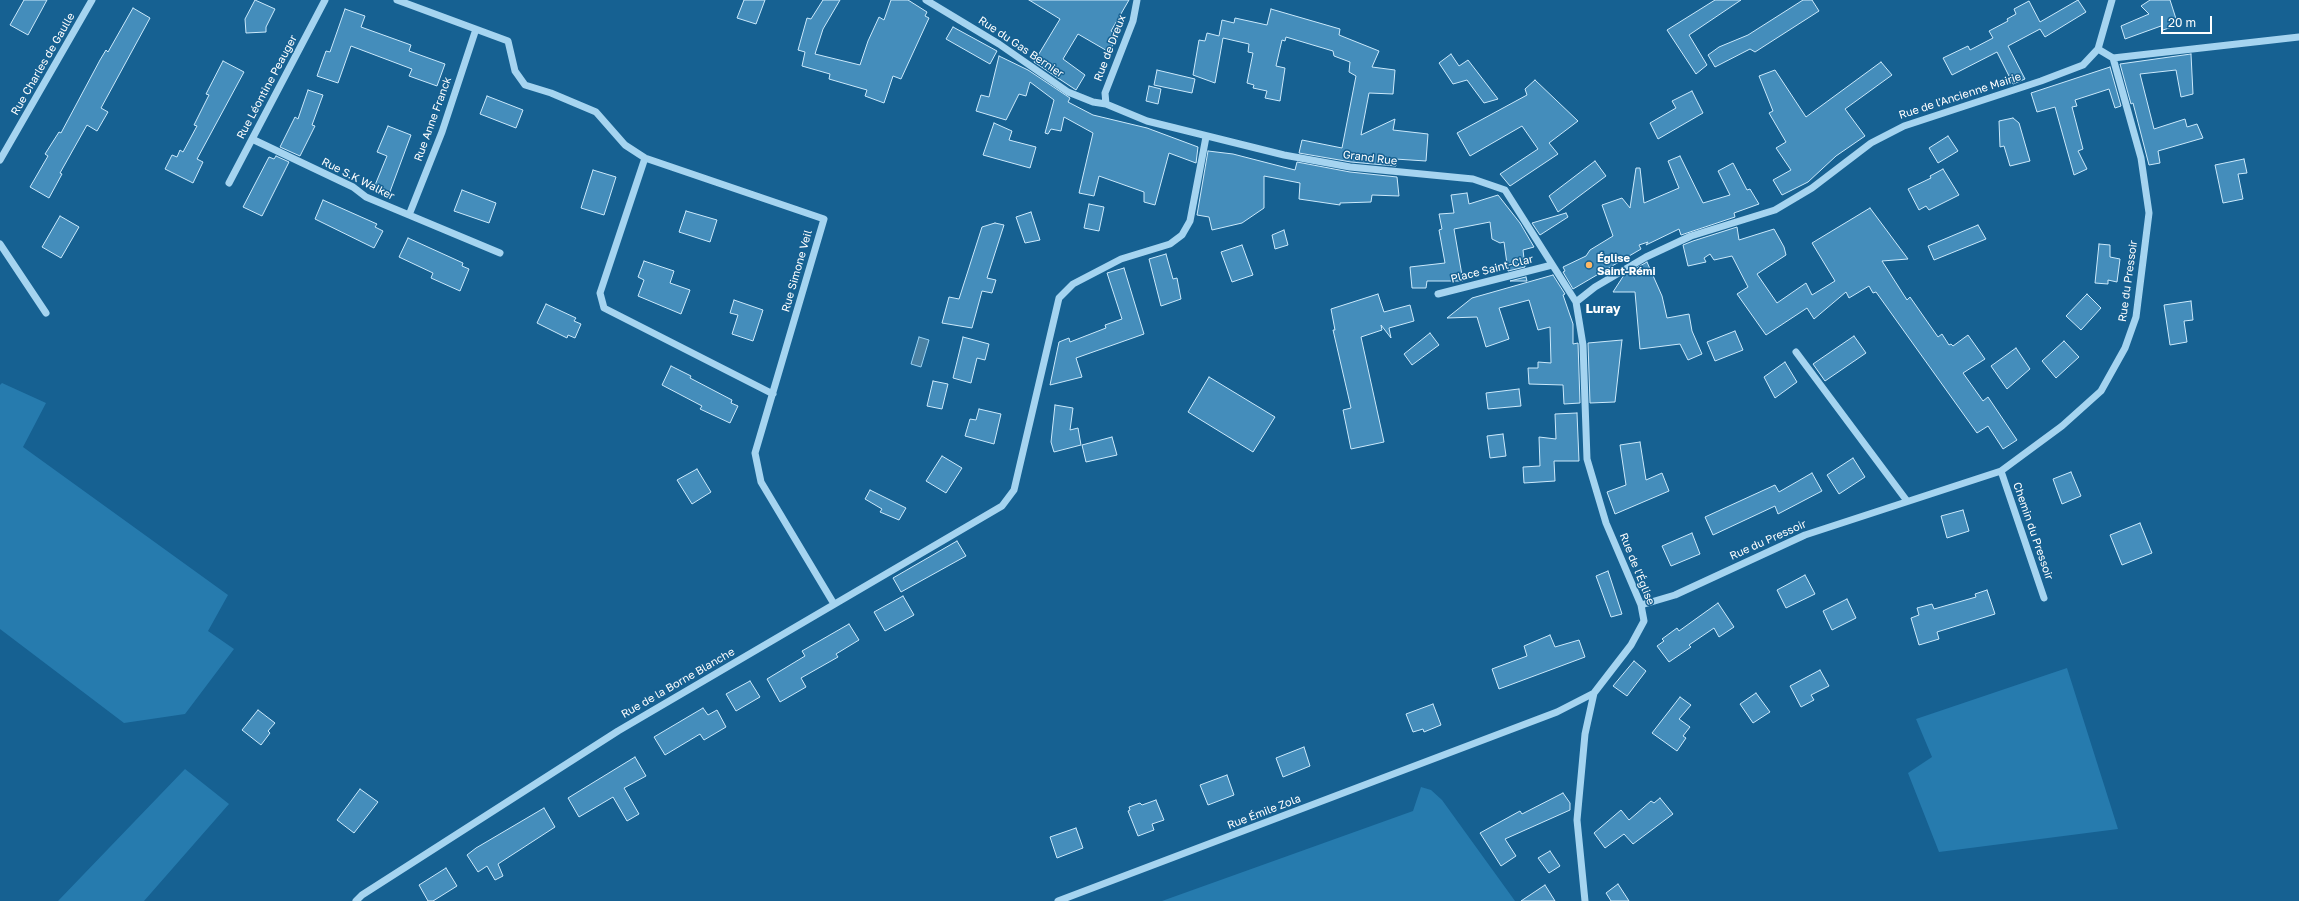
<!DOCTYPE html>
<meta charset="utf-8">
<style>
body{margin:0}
#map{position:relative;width:2299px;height:901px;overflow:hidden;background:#166192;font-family:"Golos Text",sans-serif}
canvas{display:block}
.scale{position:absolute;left:2161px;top:16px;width:51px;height:18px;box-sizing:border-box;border:2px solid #fff;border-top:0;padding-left:5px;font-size:12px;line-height:14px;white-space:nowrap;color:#fff;-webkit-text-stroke:3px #166192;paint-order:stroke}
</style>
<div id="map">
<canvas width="2299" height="901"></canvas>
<div class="scale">20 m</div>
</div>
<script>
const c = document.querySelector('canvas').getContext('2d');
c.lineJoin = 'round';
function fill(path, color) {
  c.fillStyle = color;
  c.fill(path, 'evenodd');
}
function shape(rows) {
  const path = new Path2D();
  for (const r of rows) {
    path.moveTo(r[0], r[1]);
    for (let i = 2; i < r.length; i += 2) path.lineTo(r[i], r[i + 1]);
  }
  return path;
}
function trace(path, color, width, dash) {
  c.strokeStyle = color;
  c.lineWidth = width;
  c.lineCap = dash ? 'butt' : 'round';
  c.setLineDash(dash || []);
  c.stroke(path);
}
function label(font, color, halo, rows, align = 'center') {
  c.font = font + ' "Golos Text",sans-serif';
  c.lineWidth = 3;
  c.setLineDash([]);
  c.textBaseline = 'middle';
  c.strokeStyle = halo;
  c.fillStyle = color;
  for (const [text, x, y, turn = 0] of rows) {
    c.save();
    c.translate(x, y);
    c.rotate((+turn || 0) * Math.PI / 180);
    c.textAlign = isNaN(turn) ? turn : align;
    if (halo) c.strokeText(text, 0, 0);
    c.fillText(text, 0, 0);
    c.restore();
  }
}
const green = shape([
 [2,383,46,403,23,447,228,595,208,631,234,649,185,714,124,723,0,629,0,385],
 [2067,668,2118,829,1939,852,1908,773,1932,757,1916,719],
 [185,769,229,804,144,901,58,901],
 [1421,787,1431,790,1442,800,1515,901,1162,901,1413,811]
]);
const water = shape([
 [919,337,929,340,921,367,911,364,919,337]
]);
const building = shape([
 [24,0,47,0,28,35,10,25,24,0],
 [255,0,275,9,266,27,266,32,246,33,245,19,255,0],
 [744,0,765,0,756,24,737,18,744,0],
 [823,0,840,0,823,29,815,54,860,65,868,41,879,17,884,20,891,0,908,0,927,12,925,16,929,18,901,79,893,76,884,103,865,96,867,90,829,79,830,74,802,66,805,52,798,50,807,18,811,19,823,0],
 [1029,0,1129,0,1111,31,1118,35,1109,52,1078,34,1063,59,1085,75,1076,90,1034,62,1060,19,1029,0],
 [1715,0,1741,0,1689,35,1707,65,1696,74,1667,30,1715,0],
 [1803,0,1812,0,1819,11,1755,52,1750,49,1715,67,1708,55,1719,47,1748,35,1803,0],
 [2078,0,2086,12,2045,37,2040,29,2008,46,2025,79,2013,84,1997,52,1952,75,1943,58,1968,46,1970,50,1993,38,1989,31,2008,21,2007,19,2016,14,2014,9,2029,1,2040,22,2078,0],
 [2150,0,2170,0,2178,25,2163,30,2161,26,2125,39,2121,26,2149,14,2141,6,2150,0],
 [133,8,150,18,101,108,108,112,97,131,87,125,60,173,62,174,49,198,30,187,48,156,45,154,59,132,61,133,100,60,106,50,108,52,133,8],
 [345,9,365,16,361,27,411,45,409,51,445,64,437,86,409,76,412,69,351,46,338,83,317,76,326,51,330,52,345,9],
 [1271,9,1340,29,1339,35,1379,51,1372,67,1395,70,1393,94,1369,93,1361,135,1395,119,1393,130,1428,134,1426,161,1395,159,1396,166,1351,162,1299,153,1302,140,1342,148,1356,76,1349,72,1350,62,1334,56,1333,51,1286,37,1285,41,1282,40,1276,66,1285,68,1280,101,1265,98,1267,91,1253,88,1254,85,1247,83,1253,53,1248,52,1249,44,1223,38,1215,83,1193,75,1199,40,1205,41,1207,33,1219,36,1222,20,1234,23,1235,18,1267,25,1271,9],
 [953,27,997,51,990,64,946,39,953,27],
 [1451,54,1459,66,1468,60,1498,99,1484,103,1467,80,1453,84,1439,63,1451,54],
 [2191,54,2193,94,2181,97,2176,70,2140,74,2154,129,2185,119,2187,127,2197,124,2203,138,2158,151,2160,163,2149,165,2133,103,2131,104,2120,64,2191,54],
 [999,56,1028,70,1070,98,1068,102,1093,115,1147,128,1198,147,1196,163,1169,153,1155,205,1144,202,1144,192,1099,176,1094,196,1079,193,1093,133,1064,117,1061,131,1051,129,1048,134,1045,133,1054,100,1030,82,1026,96,1019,94,1006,120,976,111,981,95,989,97,999,56],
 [223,61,244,72,197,159,203,162,193,183,165,169,172,155,177,157,180,150,183,152,197,126,194,125,209,95,206,94,223,61],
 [1881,62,1892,75,1845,109,1865,136,1836,156,1808,182,1782,195,1773,180,1791,170,1776,148,1786,142,1769,113,1773,111,1759,76,1775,70,1806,117,1881,62],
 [2110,67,2121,106,2115,108,2109,89,2075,100,2077,106,2072,107,2083,149,2078,151,2087,169,2074,175,2055,107,2037,112,2031,93,2110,67],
 [1157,70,1195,79,1192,93,1154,85,1157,70],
 [1535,80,1578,121,1549,143,1558,154,1510,186,1500,174,1538,149,1522,126,1470,156,1457,133,1527,95,1525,89,1535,80],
 [1149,86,1161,89,1158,104,1146,101,1149,86],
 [308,90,323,95,312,125,315,126,300,156,280,147,295,117,298,119,308,90],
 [1692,91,1703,113,1658,139,1650,123,1676,108,1672,101,1692,91],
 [487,96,523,110,516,128,480,114,487,96],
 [2013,118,2019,123,2030,161,2010,166,2004,146,2000,147,1999,121,2013,118],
 [994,123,1012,131,1009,140,1036,147,1030,168,983,155,994,123],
 [388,126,411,135,388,197,373,190,387,156,377,152,388,126],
 [1948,136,1958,151,1938,163,1929,148,1948,136],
 [1208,151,1233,154,1295,170,1297,162,1350,172,1397,177,1399,196,1372,195,1371,202,1340,203,1340,205,1299,199,1300,183,1264,176,1264,208,1242,223,1212,230,1209,217,1197,215,1208,151],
 [276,156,289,162,262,216,243,207,269,157,274,159,276,156],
 [1680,156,1703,203,1730,195,1718,171,1733,163,1747,190,1750,189,1759,204,1734,213,1735,217,1681,235,1679,229,1646,245,1648,242,1639,245,1641,249,1573,289,1563,272,1565,271,1563,267,1586,256,1590,250,1613,236,1602,205,1622,198,1630,208,1636,168,1640,168,1644,203,1679,188,1668,161,1680,156],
 [2244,159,2247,173,2238,174,2243,199,2223,203,2215,165,2244,159],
 [1595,161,1606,176,1558,212,1549,196,1595,161],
 [1943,169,1959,195,1929,210,1926,206,1919,210,1908,189,1931,178,1930,176,1943,169],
 [593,170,616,177,604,215,581,208,593,170],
 [462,190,496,203,489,223,454,211,462,190],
 [1467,193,1469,204,1498,195,1520,223,1534,247,1523,250,1525,267,1508,271,1504,242,1500,243,1492,239,1490,222,1454,229,1463,281,1427,281,1426,288,1412,288,1410,267,1445,263,1439,230,1442,229,1439,214,1454,213,1451,195,1467,193],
 [323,200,377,224,375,227,383,231,374,248,315,219,323,200],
 [1089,204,1104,207,1099,231,1084,228,1089,204],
 [1870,208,1908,259,1882,261,1907,300,1910,297,1938,337,1942,334,1949,345,1951,344,1953,346,1968,335,1985,359,1963,373,1983,401,1988,397,2017,440,2003,449,1988,426,1977,433,1876,292,1873,293,1869,286,1849,298,1846,292,1814,319,1807,308,1766,335,1737,294,1748,287,1732,256,1714,260,1710,254,1704,258,1706,262,1688,266,1683,245,1693,241,1737,227,1739,240,1774,229,1784,247,1786,255,1757,274,1777,303,1806,283,1812,295,1835,281,1812,243,1870,208],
 [686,211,717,220,710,242,679,232,686,211],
 [1031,212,1040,240,1025,243,1016,217,1031,212],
 [1566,213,1568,217,1540,235,1532,223,1566,213],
 [60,216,79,227,61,258,42,247,60,216],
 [995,223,1004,225,987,278,996,280,992,293,982,291,972,328,942,323,949,297,959,299,982,227,995,223],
 [1978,225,1986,239,1934,260,1928,246,1978,225],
 [1284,230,1288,245,1275,249,1272,235,1284,230],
 [408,238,463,263,462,266,469,269,460,291,431,278,433,273,399,257,408,238],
 [2099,244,2110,245,2110,257,2120,259,2117,282,2108,280,2108,284,2095,283,2099,244],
 [1242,245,1253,275,1232,282,1221,252,1242,245],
 [1166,254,1173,279,1177,278,1181,299,1161,306,1149,259,1166,254],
 [644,261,674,271,670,283,690,290,681,314,638,296,644,280,638,277,644,261],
 [1647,262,1662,296,1667,318,1689,314,1692,331,1702,354,1688,360,1680,344,1640,349,1635,292,1613,292,1624,275,1647,262],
 [1124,268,1144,334,1076,358,1082,377,1050,385,1059,342,1069,338,1070,342,1106,328,1105,325,1122,319,1107,273,1124,268],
 [1553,275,1565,294,1563,295,1573,324,1573,344,1578,343,1580,403,1564,404,1563,385,1529,384,1528,368,1538,368,1538,362,1551,363,1550,327,1538,330,1529,300,1499,308,1509,339,1486,347,1477,317,1447,318,1472,298,1553,275],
 [1526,277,1527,281,1510,281,1526,277],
 [1378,294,1384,312,1410,305,1414,321,1389,328,1391,338,1381,325,1382,330,1361,337,1384,442,1351,449,1343,410,1351,408,1333,330,1335,330,1331,309,1378,294],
 [2087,294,2101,308,2081,330,2066,316,2087,294],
 [734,300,763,310,753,341,732,334,738,315,730,313,734,300],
 [2191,301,2193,320,2184,321,2187,342,2170,345,2164,305,2191,301],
 [546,304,576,318,574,321,581,324,575,338,568,335,567,338,537,323,546,304],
 [1735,331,1743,350,1715,361,1707,342,1735,331],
 [1430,333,1439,345,1412,365,1404,354,1430,333],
 [1854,336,1866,353,1825,381,1813,364,1854,336],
 [963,337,989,344,985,360,977,358,971,383,953,378,963,337],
 [1622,340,1615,402,1590,403,1588,343,1622,340],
 [2064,341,2079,357,2056,378,2042,361,2064,341],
 [2016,348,2030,369,2007,389,1991,366,2016,348],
 [1785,362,1797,382,1775,398,1764,377,1785,362],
 [671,366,691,376,690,378,732,400,731,403,738,406,730,423,700,409,702,406,662,385,671,366],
 [1209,377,1275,417,1253,452,1188,412,1209,377],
 [933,381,948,384,942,409,927,406,933,381],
 [1519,389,1521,406,1488,409,1486,393,1519,389],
 [1055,405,1073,408,1070,430,1078,428,1081,445,1054,452,1051,442,1055,405],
 [979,409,1001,414,994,444,965,436,970,419,976,420,979,409],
 [1577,413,1579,461,1554,461,1555,481,1524,483,1523,467,1540,466,1539,437,1556,439,1555,414,1577,413],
 [1503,434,1506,456,1490,458,1487,436,1503,434],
 [1112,437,1117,455,1086,462,1082,445,1112,437],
 [1640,442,1646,480,1662,473,1669,491,1615,514,1607,492,1626,485,1620,445,1640,442],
 [942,456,962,468,946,493,926,481,942,456],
 [1853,458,1865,477,1839,494,1827,475,1853,458],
 [697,469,711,492,692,504,677,480,697,469],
 [2071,472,2081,496,2062,504,2053,479,2071,472],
 [1812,473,1822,491,1778,514,1775,506,1713,535,1705,517,1775,485,1779,492,1812,473],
 [870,490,906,508,899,520,880,512,882,509,865,499,870,490],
 [1963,510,1969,531,1947,538,1941,516,1963,510],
 [2140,523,2152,553,2122,565,2110,535,2140,523],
 [1692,533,1700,554,1671,566,1662,546,1692,533],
 [957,541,966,556,901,592,893,578,957,541],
 [1608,571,1622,614,1611,617,1596,576,1608,571],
 [1805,575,1815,594,1786,608,1777,590,1805,575],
 [1987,590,1995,614,1937,632,1939,639,1919,645,1911,618,1919,615,1917,608,1932,604,1934,609,1976,597,1975,594,1987,590],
 [903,596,914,615,885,631,874,612,903,596],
 [1847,599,1856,618,1832,630,1823,611,1847,599],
 [1718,603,1734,627,1719,637,1714,628,1689,645,1691,647,1669,662,1657,646,1664,641,1662,639,1677,628,1679,631,1718,603],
 [849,624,859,640,836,654,838,657,801,678,806,687,780,702,767,679,805,656,802,651,849,624],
 [1550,635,1555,647,1579,640,1585,657,1499,689,1492,669,1527,656,1524,646,1550,635],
 [1634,661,1646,671,1627,696,1613,686,1634,661],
 [1820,670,1829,686,1811,695,1814,700,1801,707,1790,686,1820,670],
 [750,681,760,697,736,711,726,694,750,681],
 [1756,693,1770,712,1753,723,1740,704,1756,693],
 [1680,697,1691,705,1679,719,1690,727,1683,736,1686,738,1677,751,1652,733,1680,697],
 [1433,704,1441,725,1424,732,1423,729,1413,732,1406,714,1433,704],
 [703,708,708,715,717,710,726,727,704,740,700,734,665,755,654,737,703,708],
 [258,710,275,723,268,731,270,733,261,745,242,730,258,710],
 [1304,747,1310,766,1283,777,1276,758,1304,747],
 [635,757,646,776,624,788,639,814,627,821,613,797,579,817,568,798,635,757],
 [1227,775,1234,795,1208,805,1200,785,1227,775],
 [360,789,378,802,354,833,337,820,360,789],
 [1563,793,1570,803,1570,810,1505,839,1516,856,1501,866,1480,833,1520,811,1522,814,1563,793],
 [1660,798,1673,814,1633,844,1624,834,1605,848,1594,833,1621,810,1629,820,1651,801,1654,803,1660,798],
 [1156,800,1164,820,1152,824,1154,830,1138,836,1128,811,1130,810,1129,807,1140,803,1142,805,1156,800],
 [544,808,555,827,498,864,503,876,495,880,487,866,478,872,467,855,476,848,544,808],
 [1076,828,1083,848,1057,858,1050,837,1076,828],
 [1550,851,1560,866,1549,873,1538,858,1550,851],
 [446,868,457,886,433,901,428,901,419,885,446,868],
 [1618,884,1629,901,1611,901,1606,893,1618,884],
 [1545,885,1555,901,1521,901,1545,885]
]);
const minor = shape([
 [397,0,508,41,515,71,525,85,551,93,596,112,625,145,645,158,824,219,755,453,761,482,834,604],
 [926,0,999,44,1068,92,1093,102,1106,104,1147,121,1284,155,1350,167,1473,179,1505,190,1576,302,1583,345,1587,459,1606,523,1641,605,1644,621,1631,645,1594,693,1557,712,1058,901],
 [2113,58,2299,37],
 [1106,104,1105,93,1133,21,1137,0],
 [252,139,353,187,366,197,500,253],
 [645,158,600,293,604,308,773,394],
 [0,160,92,0],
 [229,183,325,0],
 [409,215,442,132,476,29],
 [0,244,46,313],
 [1438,294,1552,265],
 [1576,302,1595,287,1646,257,1691,236,1775,210,1812,188,1871,143,1904,126,2041,81,2083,65,2098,49,2112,0],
 [1796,352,1907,501],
 [2001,471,2044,598],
 [1641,605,1675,595,1805,535,2001,471,2062,426,2101,391,2125,348,2136,317,2149,213,2141,158,2113,58,2098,49],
 [356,901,362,895,618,731,1002,506,1014,490,1059,298,1073,284,1121,259,1170,244,1182,235,1190,221,1206,137],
 [1585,901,1577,820,1585,734,1594,693]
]);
const markers = [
 [1589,265,4,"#ffb864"]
];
const streetNames = [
 ["Rue du Gas Bernier",1021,47,34],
 ["Rue de Dreux",1110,48,-69],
 ["Rue Charles de Gaulle",43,64,-60],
 ["Rue Léontine Peauger",267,87,-62],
 ["Rue de l'Ancienne Mairie",1960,96,-18],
 ["Rue Anne Franck",433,119,-70],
 ["Grand Rue",1370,158,7],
 ["Rue S.K Walker",358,179,27],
 ["Place Saint-Clar",1492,269,-14],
 ["Rue Simone Veil",797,271,-74],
 ["Rue du Pressoir",2128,281,-82],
 ["Chemin du Pressoir",2033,531,71],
 ["Rue du Pressoir",1768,540,-24],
 ["Rue de l'Église",1637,569,68],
 ["Rue de la Borne Blanche",678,683,-30],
 ["Rue Émile Zola",1264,812,-21]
];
const poiNames = [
 ["Église",1597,259],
 ["Saint-Rémi",1597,272]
];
const quarterNames = [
 ["Luray",1603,309]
];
fill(green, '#267bae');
fill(water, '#4b81a2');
trace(water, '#97d1f3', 1);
fill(building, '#448dbb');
trace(building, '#cbe9fb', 1);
trace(minor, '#a5d4f0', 7);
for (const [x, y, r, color] of markers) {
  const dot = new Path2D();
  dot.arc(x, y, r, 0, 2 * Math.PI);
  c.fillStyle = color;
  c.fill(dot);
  trace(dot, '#166192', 1.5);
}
label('11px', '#fff', '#166192', streetNames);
label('bold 11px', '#fff', '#166192', poiNames, 'left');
label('bold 13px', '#fff', '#166192', quarterNames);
</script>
